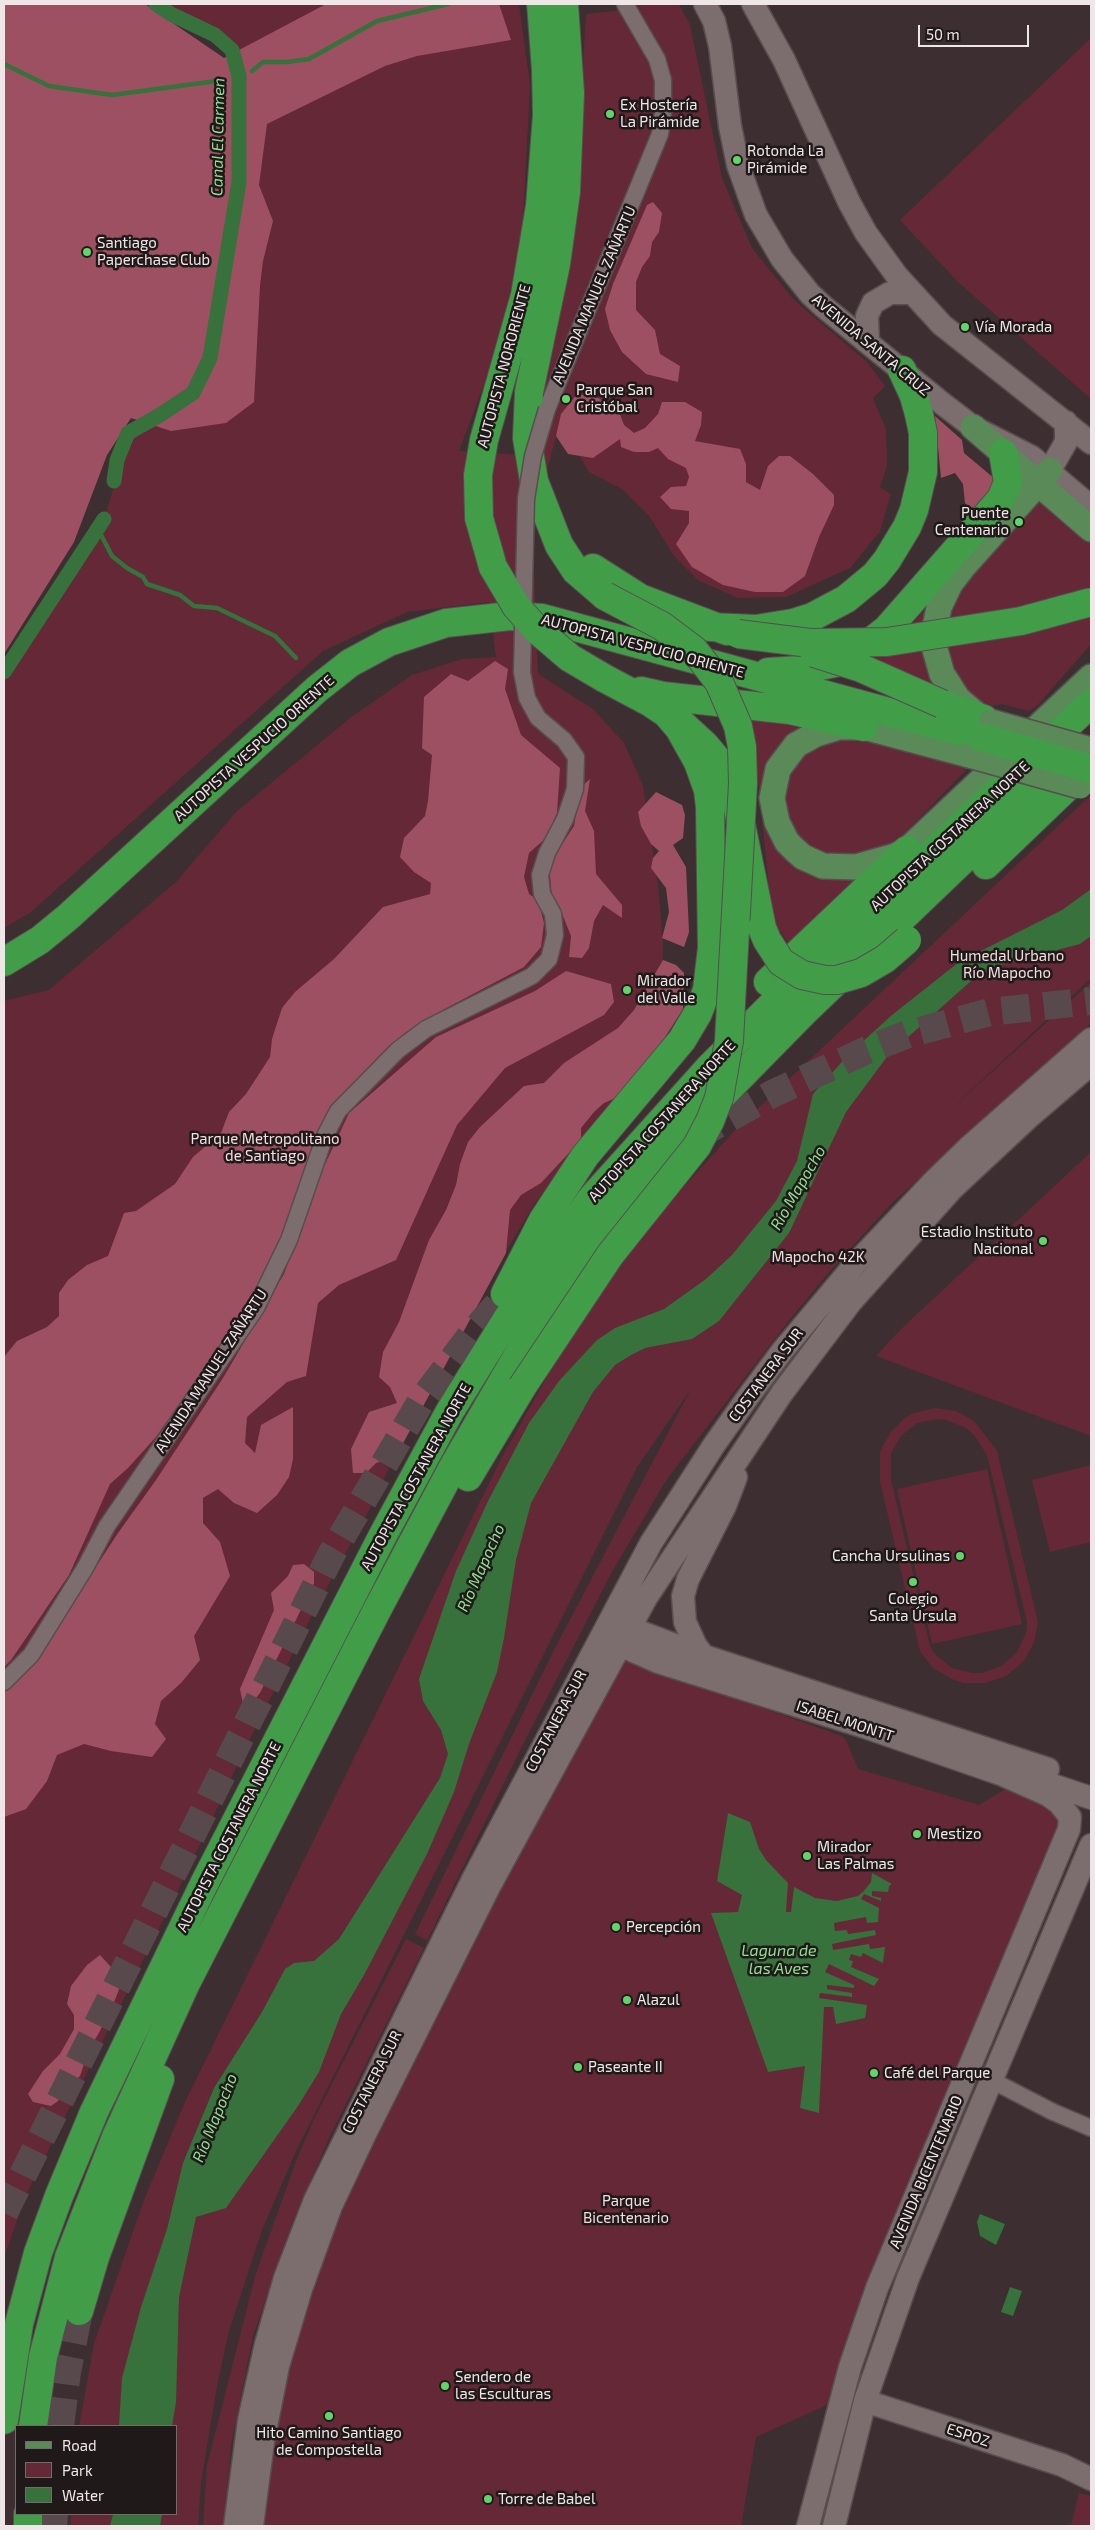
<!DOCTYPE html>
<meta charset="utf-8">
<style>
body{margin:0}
#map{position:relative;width:1095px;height:2530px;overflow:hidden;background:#3d2f31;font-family:"Exo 2",sans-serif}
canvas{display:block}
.frame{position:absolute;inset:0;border:5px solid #efe6e7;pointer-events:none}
.legend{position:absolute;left:15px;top:2425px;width:162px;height:90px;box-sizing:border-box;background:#1f191a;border:1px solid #726b6c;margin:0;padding:6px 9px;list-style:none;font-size:15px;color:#efe6e7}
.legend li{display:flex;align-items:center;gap:10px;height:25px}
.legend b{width:25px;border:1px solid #726b6c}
.scale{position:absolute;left:918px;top:25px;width:111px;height:22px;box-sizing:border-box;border:2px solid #efe6e7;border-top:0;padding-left:6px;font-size:15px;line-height:18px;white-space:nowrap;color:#efe6e7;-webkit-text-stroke:4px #1f191a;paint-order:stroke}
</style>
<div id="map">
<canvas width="1095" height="2530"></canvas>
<div class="frame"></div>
<ul class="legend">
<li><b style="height:6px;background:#598a58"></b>Road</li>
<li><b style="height:14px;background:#652837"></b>Park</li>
<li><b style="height:14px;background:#37713b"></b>Water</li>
</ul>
<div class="scale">50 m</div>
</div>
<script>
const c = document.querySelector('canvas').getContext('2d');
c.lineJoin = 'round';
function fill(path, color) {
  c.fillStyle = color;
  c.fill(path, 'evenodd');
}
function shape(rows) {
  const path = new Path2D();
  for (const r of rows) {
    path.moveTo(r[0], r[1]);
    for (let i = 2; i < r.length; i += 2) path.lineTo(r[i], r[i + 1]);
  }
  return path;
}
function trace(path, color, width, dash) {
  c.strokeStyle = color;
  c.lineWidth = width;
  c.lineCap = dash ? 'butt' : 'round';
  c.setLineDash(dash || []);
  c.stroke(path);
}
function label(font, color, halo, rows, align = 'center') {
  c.font = font + ' "Exo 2",sans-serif';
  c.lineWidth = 5;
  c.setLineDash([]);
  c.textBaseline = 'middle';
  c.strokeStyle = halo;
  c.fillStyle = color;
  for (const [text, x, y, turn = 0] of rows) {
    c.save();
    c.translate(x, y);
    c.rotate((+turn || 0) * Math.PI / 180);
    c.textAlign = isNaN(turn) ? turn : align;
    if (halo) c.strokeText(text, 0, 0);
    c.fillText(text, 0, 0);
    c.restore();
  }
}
const green = shape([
 [164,4,519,4,530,85,523,223,502,336,459,451,525,455,571,264,586,14,616,11,629,4,679,4,690,25,722,178,752,248,793,299,867,362,885,386,873,398,886,429,887,466,880,487,891,494,880,531,850,568,786,597,738,598,698,580,674,556,650,517,622,489,589,472,565,431,559,426,532,525,538,674,593,709,624,743,643,786,659,893,663,947,663,998,631,1083,589,1130,533,1206,482,1292,404,1435,375,1499,313,1613,245,1749,183,1880,26,2195,4,2257,4,1001,49,990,176,882,236,812,350,718,412,675,462,659,496,657,489,602,407,612,323,651,31,912,4,928,4,681,101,529,129,437,158,422,243,75,236,47,218,31],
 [1091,38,1091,399,958,282,900,220],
 [1035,503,1046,503,1091,539,1091,644,1037,706,1029,711,1002,704,993,706,973,698,945,667,949,601],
 [927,607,944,693,875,659,897,642],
 [743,711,822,722,802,732,768,824,856,879,789,945,777,927,771,908,759,788],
 [845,735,933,756,968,768,900,838,881,853,859,858,823,854,807,845,794,831,788,814,786,797,789,780,795,766,807,751],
 [1091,795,1091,978,947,1113,1091,982,1091,1023,891,1204,830,1271,787,1323,667,1479,613,1570,520,1750,427,1941,415,1934,554,1650,691,1389,637,1467,296,2151,262,2230,229,2331,217,2386,201,2482,198,2526,71,2526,71,2514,176,2514,176,2426,79,2426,94,2344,144,2200,185,2102,501,1459,547,1377,582,1320,623,1261,661,1212,736,1129],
 [1091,1152,1091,1436,876,1356,900,1330],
 [935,1408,956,1411,974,1421,997,1451,1038,1622,1034,1643,1023,1662,1006,1676,985,1683,963,1683,952,1679,933,1668,920,1651,880,1482,880,1452,890,1433,905,1418,914,1413],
 [937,1419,947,1420,966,1428,974,1435,987,1455,1027,1622,1026,1633,1017,1652,1002,1666,982,1673,972,1673,952,1668,935,1654,930,1646,891,1480,891,1453,901,1436,917,1423],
 [1091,1465,1091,1542,1050,1552,1032,1480],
 [987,1469,1022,1624,932,1644,897,1489],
 [623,1661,629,1661,842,1736,846,1740,858,1769,979,1805,1009,1787,1057,1812,1061,1828,831,2403,756,2437,741,2526,262,2526,268,2470,285,2376,300,2322,332,2230,358,2171,497,1887],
 [406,1939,424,1948,331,2134,293,2221,253,2336,231,2446,224,2526,203,2526,207,2465,256,2273,298,2156,316,2115],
 [1079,2493,1091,2496,1091,2526,1071,2526]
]);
const forest = shape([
 [4,4,145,4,224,58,326,4,499,4,511,40,417,56,385,66,267,124,259,185,273,221,263,261,260,286,254,402,226,423,171,431,131,418,107,455,74,542,4,654],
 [653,202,662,213,659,232,652,242,650,256,642,267,636,282,636,310,655,330,660,354,680,366,678,382,646,374,622,352,610,330,605,309,613,284,647,205],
 [577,394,598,398,618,409,624,425,634,433,645,428,658,414,662,402,685,402,702,412,701,425,695,441,740,449,746,464,746,482,760,490,768,466,779,456,790,456,813,474,834,495,834,505,819,537,805,576,783,592,755,592,723,585,692,567,676,544,689,523,689,511,671,509,660,497,671,487,686,486,689,477,686,468,668,459,658,448,649,452,634,452,621,447,620,439,593,458,568,454,556,436,561,414],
 [935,416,962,440,964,453,995,479,995,489,973,512,965,503,963,484,955,473,941,478],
 [495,661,508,669,505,689,521,735,560,768,557,813,546,838,529,853,524,877,529,894,538,900,544,923,541,947,524,967,441,1011,405,1033,377,1058,333,1106,281,1245,251,1302,156,1437,128,1468,110,1484,69,1575,11,1660,4,1667,4,1357,17,1341,47,1327,59,1316,59,1293,68,1280,87,1265,108,1256,124,1213,136,1211,175,1184,193,1157,221,1133,229,1112,246,1094,270,1057,272,1039,282,1008,295,992,334,959,383,907,430,894,431,883,414,872,400,857,404,838,425,816,428,801,432,755,422,748,424,697,451,674,468,681],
 [590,779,585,811,594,831,596,874,622,905,622,918,603,905,594,921,589,948,582,958,569,957,571,936,559,906,552,898,549,864,574,826,580,788],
 [656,792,682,805,685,815,683,838,673,845,686,867,689,932,684,947,662,938,669,912,666,888,651,868,653,858,659,851,651,844,641,826,638,812],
 [663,960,676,965,684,973,683,1009,655,1053,623,1095,604,1103,594,1112,581,1128,581,1140,541,1183,521,1195,510,1210,506,1253,394,1460,387,1459,376,1463,366,1473,353,1473,351,1449,369,1412,397,1403,390,1387,379,1377,383,1352,399,1322,429,1240,446,1210,456,1185,460,1164,468,1142,480,1127,524,1086,544,1083,564,1063,618,1028,634,1010],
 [566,971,611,984,614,1002,604,1015,505,1068,457,1125,396,1260,339,1285,318,1303,306,1376,287,1382,247,1417,245,1443,255,1453,261,1425,293,1407,293,1459,289,1477,277,1495,257,1513,234,1503,218,1489,203,1498,203,1523,220,1542,230,1576,194,1636,200,1660,181,1683,161,1701,155,1724,166,1739,152,1757,111,1751,84,1744,57,1755,47,1781,26,1809,4,1817,4,1691,33,1663,118,1533,156,1480,223,1378,284,1274,320,1175,349,1113,436,1037,535,991],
 [304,1564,314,1572,314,1583,260,1693,251,1704,243,1704,240,1689,274,1610,271,1593,288,1576,293,1565],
 [100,1955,120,1977,121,1984,110,2013,88,2052,80,2076,63,2093,58,2101,51,2106,33,2102,28,2094,43,2071,60,2054,74,2029,74,2015,67,2004,71,1986,87,1965]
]);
const water = shape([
 [1091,889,1091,936,1080,944,1001,965,971,981,889,1054,846,1112,789,1233,719,1321,692,1339,645,1348,631,1355,615,1365,593,1392,531,1503,516,1560,504,1638,497,1672,469,1744,454,1792,427,1854,364,1975,341,2014,319,2072,298,2106,226,2208,196,2217,179,2297,176,2402,172,2426,119,2426,122,2378,141,2307,167,2229,183,2163,214,2088,262,2012,285,1969,294,1963,314,1961,339,1939,440,1778,448,1754,441,1730,423,1701,419,1679,456,1571,488,1501,529,1423,559,1381,597,1340,615,1328,664,1309,706,1279,732,1255,776,1201,797,1161,813,1094,849,1054,892,1015,959,962,1062,910],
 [728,1813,750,1822,759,1849,766,1860,788,1883,786,1912,791,1912,794,1887,815,1898,837,1901,858,1896,863,1892,871,1882,872,1873,892,1884,889,1886,888,1892,872,1891,872,1896,881,1898,881,1901,864,1894,861,1899,879,1908,878,1922,867,1923,866,1917,834,1923,835,1931,847,1930,848,1934,875,1930,876,1935,832,1944,833,1950,869,1944,870,1949,885,1947,883,1963,863,1953,861,1957,851,1954,849,1960,853,1961,851,1967,879,1979,874,1986,829,1964,825,1972,854,1985,854,1988,827,1985,827,1989,852,1993,852,1997,820,1993,819,1998,867,2005,865,2018,836,2024,833,2007,824,2007,819,2113,800,2108,805,2066,768,2072,711,1913,738,1912,742,1895,717,1881],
 [980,2214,1005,2224,996,2245,980,2236,977,2222],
 [1010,2287,1022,2291,1013,2316,1001,2312],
 [113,2514,162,2514,160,2526,110,2526]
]);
const stream = shape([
 [4,64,49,86,112,95,224,80],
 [252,71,263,62,287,62,309,59,377,21,448,4],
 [97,527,112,556,127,568,143,577,147,584,180,595,194,606,217,608,275,636,296,658]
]);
const canal = shape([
 [114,481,117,460,128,433,160,415,193,393,210,358,239,182,239,76,232,50,215,35,171,14,156,4],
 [4,672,104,519]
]);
const highwayTunnel = shape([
 [693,1138,772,1094,867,1050,908,1034,990,1012,1091,1001],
 [4,2213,331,1555,420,1403,475,1330,522,1277],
 [60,2426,67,2372,79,2311],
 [53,2526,54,2514]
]);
const street = shape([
 [547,409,660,134,663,113,663,80,657,59,625,4],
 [4,1682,31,1655,85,1568,107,1526,256,1308,289,1240,325,1136,338,1111,398,1050,426,1029,532,976,549,959,555,935,553,914,542,894,540,875,547,853,565,819,575,789,576,757,564,740,538,718,527,698,522,672],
 [993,2081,1053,2112,1091,2128]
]);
const secondary = shape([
 [705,4,714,21,720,46,730,126,738,165,756,215,782,259,810,294,824,307,943,404,973,427,1032,457,1091,507],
 [753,4,784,60,849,202,866,233,897,276,942,325,1091,443],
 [868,343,867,316,873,303,890,293,910,293],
 [1050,470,1066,442,1066,422],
 [617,1623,704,1656,1048,1769],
 [606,1639,658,1662,865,1727,989,1770,1003,1775,1023,1775,1091,1798],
 [704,1656,696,1646,685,1622,683,1596,688,1579,725,1506,736,1477],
 [865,2401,1062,2465,1091,2479],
 [235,2526,249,2420,266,2344,285,2278,315,2200,473,1879,651,1543,714,1445,748,1397,783,1350,856,1263,931,1184,970,1146,1091,1039],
 [252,2526,263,2442,278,2366,301,2289,331,2206,365,2134,489,1887,646,1598,782,1393,850,1303,953,1188,1028,1118,1091,1064],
 [808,2526,850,2367,877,2288,1069,1829,1070,1817,1059,1803,1048,1795,1003,1775],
 [834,2526,865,2401,908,2278,1091,1845]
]);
const primary = shape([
 [973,427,1091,529],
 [978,716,958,699,942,674,934,646,934,633,939,607,950,584,963,567,1050,470],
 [969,755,864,727,839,727,816,734,796,745,778,769,772,798,777,822,787,842,795,850,803,857,823,866,856,867,895,856,907,850,1091,677]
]);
const highway = shape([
 [564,4,570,93,566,192,556,264,529,392,527,438,534,481,559,545,576,571,605,596],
 [493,567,479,518,478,475,484,440,525,295,540,206,547,115,546,70,541,4],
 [593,568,640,598,727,631],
 [710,627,756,629,793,623,812,617,846,599,875,575,887,560,907,527,914,510,923,472,923,433,919,414,914,396,902,370],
 [768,672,800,670,835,663,864,647,887,629,1001,499,1008,482,1003,453],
 [604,678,651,703,681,723,705,745,720,763,736,799,762,928],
 [641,691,663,696,790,710,864,727],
 [942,704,984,719],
 [986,865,1088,767],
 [4,962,40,940,68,917,317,689,350,663,389,642,446,623,510,616,542,618,981,737],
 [768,982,907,850],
 [505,1294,543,1220,585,1156,682,1040,698,1013,707,990,712,948,710,807,708,790,698,762,679,728,666,713],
 [468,1477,522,1387],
 [79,2311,95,2257,160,2079],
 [4,2420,19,2324,38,2253,59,2196,94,2112,204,1884,383,1535,450,1411,509,1316,591,1199,709,1068,782,995,1091,703],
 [33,2426,43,2357,69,2257,116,2137,186,1983,377,1610,453,1467,532,1331,553,1298,616,1211,691,1127,803,1013,1065,762],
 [28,2526,28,2514]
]);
const streetBridge = shape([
 [522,672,526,499,533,456,547,409]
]);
const primaryBridge = shape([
 [991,722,1091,750],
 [969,755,1080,786]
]);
const highwayBridge = shape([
 [493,567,516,606,536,629,570,658,604,678],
 [738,634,810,643,887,642,1021,621,1091,602],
 [814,653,861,668,942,704],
 [981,737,1091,769],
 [762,928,767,940,781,962,802,975,825,980,837,980,861,973,885,959,907,940],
 [522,1387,610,1255,697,1146,710,1121,719,1098,729,1041,743,783,742,747,738,726,719,682,694,650,662,626,605,596]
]);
const markers = [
 [610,114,5,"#61d46a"],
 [737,160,5,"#61d46a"],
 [87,252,5,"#61d46a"],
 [965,327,5,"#61d46a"],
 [566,399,5,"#61d46a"],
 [1019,522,5,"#61d46a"],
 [627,990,5,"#61d46a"],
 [1043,1241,5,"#61d46a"],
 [960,1556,5,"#61d46a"],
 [913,1582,5,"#61d46a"],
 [917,1834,5,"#61d46a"],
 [807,1856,5,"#61d46a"],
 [616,1927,5,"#61d46a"],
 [627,2000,5,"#61d46a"],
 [578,2067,5,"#61d46a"],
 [874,2073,5,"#61d46a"],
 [445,2386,5,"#61d46a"],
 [329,2416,5,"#61d46a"],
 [488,2499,5,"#61d46a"]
];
const poiNames = [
 ["Ex Hostería",620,105],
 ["La Pirámide",620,122],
 ["Rotonda La",747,151],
 ["Pirámide",747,168],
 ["Santiago",97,243],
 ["Paperchase Club",97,260],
 ["Vía Morada",975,327],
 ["Parque San",576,390],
 ["Cristóbal",576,407],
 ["Puente",1009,513,"right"],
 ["Centenario",1009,530,"right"],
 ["Mirador",637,981],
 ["del Valle",637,998],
 ["Estadio Instituto",1033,1232,"right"],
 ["Nacional",1033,1249,"right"],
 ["Cancha Ursulinas",950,1556,"right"],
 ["Colegio",913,1599,"center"],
 ["Santa Úrsula",913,1616,"center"],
 ["Mestizo",927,1834],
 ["Mirador",817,1847],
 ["Las Palmas",817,1864],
 ["Percepción",626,1927],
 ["Alazul",637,2000],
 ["Paseante II",588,2067],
 ["Café del Parque",884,2073],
 ["Sendero de",455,2377],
 ["las Esculturas",455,2394],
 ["Hito Camino Santiago",329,2433,"center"],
 ["de Compostella",329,2450,"center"],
 ["Torre de Babel",498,2499]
];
const streetNames = [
 ["AVENIDA MANUEL ZAÑARTU",594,295,-67],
 ["AVENIDA SANTA CRUZ",871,345,40],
 ["AUTOPISTA NORORIENTE",504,366,-75],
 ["AUTOPISTA VESPUCIO ORIENTE",643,646,15],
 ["AUTOPISTA VESPUCIO ORIENTE",254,748,-42],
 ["AUTOPISTA COSTANERA NORTE",950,836,-43],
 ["AUTOPISTA COSTANERA NORTE",662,1121,-48],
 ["AVENIDA MANUEL ZAÑARTU",211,1371,-57],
 ["COSTANERA SUR",766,1375,-53],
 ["AUTOPISTA COSTANERA NORTE",416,1477,-61],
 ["COSTANERA SUR",556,1721,-62],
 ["ISABEL MONTT",845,1721,18],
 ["AUTOPISTA COSTANERA NORTE",229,1837,-63],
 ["COSTANERA SUR",372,2082,-63],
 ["AVENIDA BICENTENARIO",926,2172,-67],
 ["ESPOZ",968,2435,18]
];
const parkNames = [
 ["Humedal Urbano",1007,956],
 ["Río Mapocho",1007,973],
 ["Parque Metropolitano",265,1139],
 ["de Santiago",265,1156],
 ["Mapocho 42K",818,1257],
 ["Parque",626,2201],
 ["Bicentenario",626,2218]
];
const waterNames = [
 ["Canal El Carmen",218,137,-89],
 ["Río Mapocho",798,1188,-60],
 ["Río Mapocho",481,1568,-66],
 ["Laguna de",779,1951],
 ["las Aves",779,1969],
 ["Río Mapocho",215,2118,-68]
];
fill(green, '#652837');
fill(forest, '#9d5061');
fill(water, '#37713b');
trace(stream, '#37713b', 4.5);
trace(canal, '#37713b', 15);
trace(highwayTunnel, '#584a4c', 28, [28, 14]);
trace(street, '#584d4f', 19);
trace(secondary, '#584d4f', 25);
trace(primary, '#584d4f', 28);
trace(highway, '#584d4f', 30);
trace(street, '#7c6d6f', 16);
trace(secondary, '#7c6d6f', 22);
trace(primary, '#598a58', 25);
trace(highway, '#429d49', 28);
trace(streetBridge, '#584d4f', 19, []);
trace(primaryBridge, '#584d4f', 28, []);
trace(highwayBridge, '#584d4f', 30, []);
trace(streetBridge, '#7c6d6f', 16);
trace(primaryBridge, '#598a58', 25);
trace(highwayBridge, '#429d49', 28);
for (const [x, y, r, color] of markers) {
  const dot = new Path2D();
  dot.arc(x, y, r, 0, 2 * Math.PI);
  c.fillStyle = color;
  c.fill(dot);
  trace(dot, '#1f191a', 2);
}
label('15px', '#efe6e7', '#1f191a', poiNames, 'left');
label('15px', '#efe6e7', '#1f191a', streetNames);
label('15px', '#f4dcdf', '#1f191a', parkNames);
label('italic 16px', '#8edf90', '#1f191a', waterNames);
</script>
